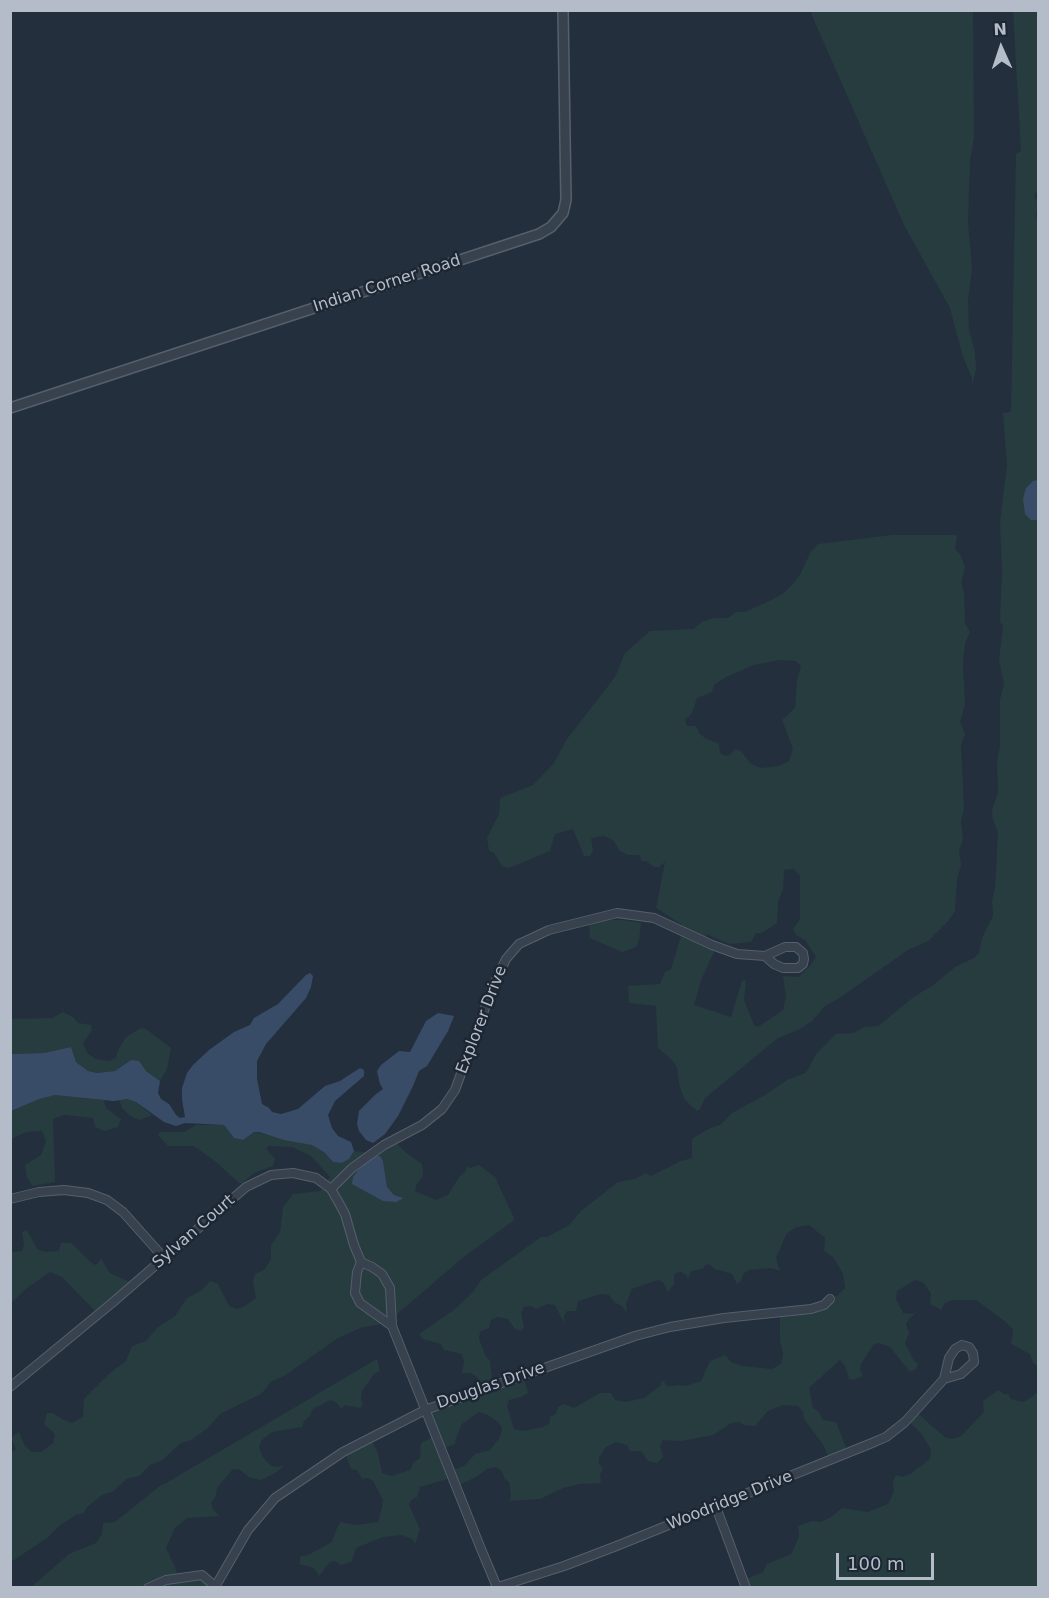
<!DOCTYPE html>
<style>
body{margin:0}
#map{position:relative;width:1049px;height:1598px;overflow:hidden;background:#242f3e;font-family:"DejaVu Sans",sans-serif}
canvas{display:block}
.frame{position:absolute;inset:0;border:12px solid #b4bcc9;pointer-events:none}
.north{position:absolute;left:971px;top:18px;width:60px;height:60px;-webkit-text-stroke:4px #1d2633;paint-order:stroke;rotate:357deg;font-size:16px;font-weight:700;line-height:24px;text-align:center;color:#b4bcc9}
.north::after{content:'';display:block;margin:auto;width:21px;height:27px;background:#b4bcc9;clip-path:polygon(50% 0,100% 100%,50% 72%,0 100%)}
.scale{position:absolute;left:836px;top:1553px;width:98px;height:27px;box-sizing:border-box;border:3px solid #b4bcc9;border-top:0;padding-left:8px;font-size:18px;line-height:21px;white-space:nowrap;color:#b4bcc9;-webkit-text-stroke:4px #1d2633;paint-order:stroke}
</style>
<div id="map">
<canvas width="1049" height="1598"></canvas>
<div class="frame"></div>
<div class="north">N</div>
<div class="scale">100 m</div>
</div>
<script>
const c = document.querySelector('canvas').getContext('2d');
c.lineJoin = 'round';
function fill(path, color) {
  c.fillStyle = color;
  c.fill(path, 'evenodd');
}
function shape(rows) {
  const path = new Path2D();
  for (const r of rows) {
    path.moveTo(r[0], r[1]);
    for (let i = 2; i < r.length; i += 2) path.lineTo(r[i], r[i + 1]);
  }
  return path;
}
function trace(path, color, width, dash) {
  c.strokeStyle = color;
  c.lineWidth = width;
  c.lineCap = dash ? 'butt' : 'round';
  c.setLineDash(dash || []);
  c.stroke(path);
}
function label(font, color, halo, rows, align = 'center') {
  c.font = font + ' "DejaVu Sans",sans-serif';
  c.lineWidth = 5;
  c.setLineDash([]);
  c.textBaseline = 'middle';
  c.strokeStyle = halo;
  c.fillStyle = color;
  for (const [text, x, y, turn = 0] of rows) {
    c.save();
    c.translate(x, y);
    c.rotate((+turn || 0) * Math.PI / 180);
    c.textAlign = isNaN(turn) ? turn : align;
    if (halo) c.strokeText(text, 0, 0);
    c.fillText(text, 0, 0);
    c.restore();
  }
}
const green = shape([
 [810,11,973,11,974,138,970,161,968,222,972,269,968,301,969,330,975,352,976,369,972,386,972,378,963,357,950,308,904,225],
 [1013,11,1038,11,1038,192,1034,195,1038,203,1036,215,1038,224,1038,474,1031,520,1038,520,1038,1366,1033,1363,1030,1354,1011,1344,1013,1330,1007,1323,976,1300,953,1300,945,1303,941,1310,930,1304,931,1294,924,1283,915,1280,897,1291,896,1299,903,1313,912,1314,917,1312,909,1319,906,1324,909,1333,905,1343,914,1361,918,1364,916,1369,910,1372,890,1347,879,1343,874,1344,861,1364,860,1370,863,1376,853,1380,849,1379,845,1366,840,1360,809,1388,813,1408,818,1411,823,1420,836,1422,848,1452,829,1459,824,1446,804,1419,803,1412,798,1406,783,1405,768,1411,755,1426,744,1425,739,1422,731,1423,713,1435,681,1441,663,1440,660,1446,663,1457,657,1463,648,1461,641,1451,630,1451,627,1445,616,1442,606,1447,599,1458,599,1464,603,1468,600,1475,601,1483,579,1484,563,1488,540,1499,509,1501,511,1496,509,1482,505,1479,501,1470,495,1467,487,1469,476,1477,457,1486,451,1478,420,1487,417,1497,411,1500,409,1505,420,1529,415,1544,412,1539,401,1535,383,1537,356,1548,352,1561,348,1563,341,1565,335,1561,330,1562,319,1576,314,1568,299,1564,301,1556,306,1556,332,1542,337,1528,341,1522,355,1525,378,1522,382,1507,383,1500,373,1481,368,1478,362,1479,357,1470,351,1469,345,1453,371,1440,378,1453,382,1473,391,1476,410,1470,413,1463,420,1458,421,1443,433,1437,426,1412,480,1391,477,1377,470,1373,462,1373,464,1362,462,1354,444,1350,441,1344,423,1339,419,1334,455,1309,473,1292,481,1280,541,1237,547,1237,568,1226,582,1210,618,1182,635,1179,646,1173,651,1176,681,1161,692,1158,692,1139,708,1129,720,1125,732,1113,765,1095,787,1080,803,1074,807,1071,816,1054,836,1034,853,1033,865,1027,878,1026,915,996,932,986,955,967,974,958,979,953,982,938,993,916,992,901,995,889,998,832,993,820,992,810,998,792,997,761,1000,747,1000,699,1004,684,999,660,1003,626,1000,622,1002,571,1000,522,1007,465,1003,413,1011,412,1016,154,1021,151],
 [809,1225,825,1238,824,1251,834,1258,843,1274,845,1288,838,1295,818,1308,780,1315,780,1341,783,1354,781,1364,772,1369,742,1366,731,1362,725,1355,710,1361,701,1381,686,1386,679,1385,670,1386,666,1385,663,1380,660,1386,644,1398,625,1402,615,1400,611,1393,600,1393,574,1408,564,1404,558,1407,556,1414,550,1417,549,1424,543,1427,523,1431,514,1429,507,1406,509,1400,521,1397,528,1393,524,1379,493,1387,490,1360,486,1357,479,1339,480,1332,489,1328,491,1320,498,1317,508,1319,514,1328,521,1331,524,1327,521,1314,524,1307,531,1306,536,1309,547,1304,555,1305,564,1323,564,1315,567,1311,576,1311,578,1301,601,1294,609,1295,614,1302,622,1306,627,1313,626,1304,632,1289,658,1280,663,1282,668,1292,674,1284,674,1276,676,1273,681,1272,686,1275,688,1279,691,1271,703,1269,705,1265,709,1264,715,1269,732,1274,737,1284,741,1281,743,1274,749,1270,771,1268,780,1271,776,1258,787,1233,797,1227],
 [479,1412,488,1415,499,1423,502,1428,500,1437,490,1450,475,1454,464,1466,451,1471,442,1449,455,1444,456,1438,462,1424],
 [892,535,957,535,955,549,960,554,965,567,961,582,964,593,965,623,970,632,965,643,963,665,965,705,960,722,965,734,961,745,964,808,961,822,963,840,959,850,961,865,957,879,955,911,948,921,928,941,908,950,838,999,825,1006,812,1021,800,1029,778,1038,705,1098,700,1109,697,1111,685,1100,680,1088,677,1068,672,1060,658,1048,656,1006,629,1003,628,986,660,984,665,972,671,969,681,936,682,925,656,908,665,862,659,867,654,867,646,861,642,861,639,855,628,855,620,851,613,840,604,836,591,838,593,851,590,856,584,856,573,829,555,834,550,851,509,868,502,866,494,853,489,851,487,838,499,814,500,798,533,785,554,763,567,739,615,677,625,653,650,631,693,629,702,622,714,618,728,618,736,612,745,612,767,602,784,593,792,585,800,575,811,551,818,544],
 [780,660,796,661,801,666,797,681,795,708,782,720,793,749,789,761,779,766,761,768,751,764,741,751,735,749,730,755,725,756,720,753,719,744,705,738,699,733,696,726,687,726,685,720,692,713,697,698,712,692,714,685,726,677,754,665],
 [794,869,800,876,800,919,793,929,796,935,805,940,816,957,809,967,798,977,783,976,786,997,783,1010,758,1027,754,1025,744,1000,746,980,742,981,731,1017,694,1005,702,978,714,952,702,941,706,938,706,934,729,944,751,942,756,933,762,933,777,923,778,902,783,889,784,870],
 [604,920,623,920,641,923,639,940,636,947,622,952,590,938,589,925],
 [63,1012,73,1017,78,1023,91,1025,92,1030,83,1044,88,1054,96,1059,109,1061,116,1058,118,1050,126,1037,141,1028,146,1029,171,1048,167,1069,160,1081,131,1060,115,1071,97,1073,88,1071,76,1062,71,1047,44,1053,11,1054,10,1019,52,1018],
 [55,1095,105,1100,104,1103,107,1109,121,1119,118,1127,104,1131,95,1127,93,1118,64,1115,53,1119,55,1182,33,1186,27,1178,25,1165,41,1155,46,1141,42,1131,26,1132,11,1139,11,1111,39,1098],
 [127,1099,136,1102,152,1115,140,1120,130,1116,122,1108,119,1100],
 [196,1125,224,1125,234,1138,243,1140,254,1132,312,1144,324,1152,333,1162,341,1163,349,1159,354,1151,370,1153,395,1141,404,1151,422,1164,423,1176,416,1185,415,1191,436,1200,448,1195,459,1177,466,1171,467,1166,470,1168,479,1165,495,1177,514,1218,513,1221,465,1256,397,1314,381,1324,360,1328,338,1338,284,1376,272,1381,261,1394,220,1414,208,1428,191,1440,181,1443,161,1461,150,1465,139,1476,126,1479,114,1491,102,1495,86,1508,84,1513,76,1515,59,1526,47,1538,11,1562,11,1453,16,1449,11,1438,19,1432,24,1444,31,1452,41,1452,53,1443,55,1434,44,1424,47,1413,53,1413,62,1419,72,1423,83,1417,84,1399,110,1373,126,1361,132,1346,146,1341,157,1328,175,1316,187,1298,202,1290,210,1281,218,1284,229,1306,237,1309,245,1306,256,1298,253,1282,255,1274,264,1270,271,1259,271,1245,280,1232,283,1207,293,1194,320,1191,330,1177,311,1156,292,1147,269,1146,266,1148,275,1159,273,1166,254,1173,242,1183,239,1183,216,1162,194,1146,168,1146,158,1135,160,1132,184,1132],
 [383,1161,387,1187,394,1195,353,1177,363,1165],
 [27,1230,37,1249,46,1252,59,1251,61,1243,71,1243,93,1264,96,1265,101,1259,110,1273,132,1283,95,1311,62,1277,50,1272,27,1288,11,1303,10,1252,22,1251,24,1244,22,1232],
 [377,1359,380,1371,375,1373,362,1391,361,1399,363,1405,360,1408,345,1405,341,1409,336,1402,330,1400,313,1409,309,1417,304,1421,302,1427,272,1432,262,1440,259,1447,262,1456,271,1466,278,1467,284,1465,277,1472,261,1480,249,1477,240,1470,233,1469,217,1488,216,1496,211,1503,213,1509,219,1516,187,1518,175,1528,166,1548,175,1567,178,1577,202,1575,218,1587,30,1588,69,1554,96,1543,102,1534,103,1523,115,1522,161,1485,166,1483],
 [998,1390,1004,1394,1008,1394,1011,1399,1023,1402,1032,1397,1038,1391,1038,1587,745,1588,743,1580,763,1572,767,1564,791,1554,799,1537,798,1526,812,1521,821,1522,831,1517,842,1508,868,1512,888,1504,894,1492,893,1481,896,1475,902,1477,910,1474,930,1459,931,1450,921,1433,907,1420,916,1412,946,1438,952,1439,961,1436,984,1412,983,1401]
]);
const water = shape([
 [1038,474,1038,520,1031,520,1025,514,1023,499,1026,488,1033,481,1038,480],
 [310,973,313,976,311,987,306,998,266,1044,257,1061,257,1079,262,1104,269,1108,272,1112,281,1114,298,1109,325,1086,340,1081,360,1068,364,1070,364,1076,335,1101,328,1115,332,1128,338,1136,351,1142,354,1151,349,1159,342,1163,333,1162,324,1152,312,1145,284,1140,259,1132,254,1132,243,1140,234,1138,224,1125,185,1123,176,1126,164,1122,136,1102,127,1099,114,1101,55,1095,39,1099,11,1111,11,1054,44,1053,71,1047,76,1062,88,1071,97,1073,115,1071,131,1060,139,1061,146,1071,160,1081,158,1093,161,1099,169,1104,176,1115,180,1118,185,1117,182,1099,182,1088,187,1073,193,1065,209,1050,234,1032,250,1025,254,1018,278,1004,306,975],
 [438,1013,454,1016,448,1031,427,1066,419,1071,413,1086,398,1116,385,1134,373,1143,366,1140,359,1131,357,1124,359,1111,375,1095,383,1089,380,1084,377,1071,381,1065,399,1051,410,1052,426,1021],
 [374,1156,380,1156,383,1161,387,1187,394,1195,403,1198,402,1199,396,1202,383,1201,352,1184,353,1177,358,1170]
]);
const minor = shape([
 [331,1189,352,1168,384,1145,422,1125,442,1109,455,1090,493,986,506,959,519,944,549,930,617,913,654,918,712,945,737,954,765,956,774,964,783,968,798,968,803,964,804,959,803,953,796,947,785,947,765,956],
 [10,1199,39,1192,64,1190,88,1193,107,1200,123,1212,164,1258],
 [361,1262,357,1272,355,1293,360,1303,392,1326],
 [962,1345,969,1347,973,1353,974,1362,961,1374,944,1379,949,1358,955,1349,962,1345],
 [10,1387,112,1303,246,1187,271,1175,293,1173,316,1178,331,1189,339,1203,345,1214,354,1245,361,1262,372,1267,382,1274,390,1288,392,1326,481,1549,497,1587],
 [716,1507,746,1588],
 [215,1587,248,1530,275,1498,343,1452,425,1410,635,1336,670,1327,724,1318,811,1309,824,1305,830,1299],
 [148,1588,166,1580,202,1575,217,1588],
 [495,1588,564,1566,614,1547,872,1443,886,1437,905,1422,944,1379]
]);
const tertiary = shape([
 [10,408,539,234,551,227,563,213,566,200,563,10]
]);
const streetNames = [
 ["Indian Corner Road",387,284,-18],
 ["Explorer Drive",482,1020,-69],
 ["Sylvan Court",194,1232,-41],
 ["Douglas Drive",491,1386,-19],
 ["Woodridge Drive",730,1501,-22]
];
fill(green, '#263c3f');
fill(water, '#394c67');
trace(minor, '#565f6c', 10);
trace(tertiary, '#565f6c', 12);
trace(minor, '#38414e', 8);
trace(tertiary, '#38414e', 9);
label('16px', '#b4bcc9', '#1d2633', streetNames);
</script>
